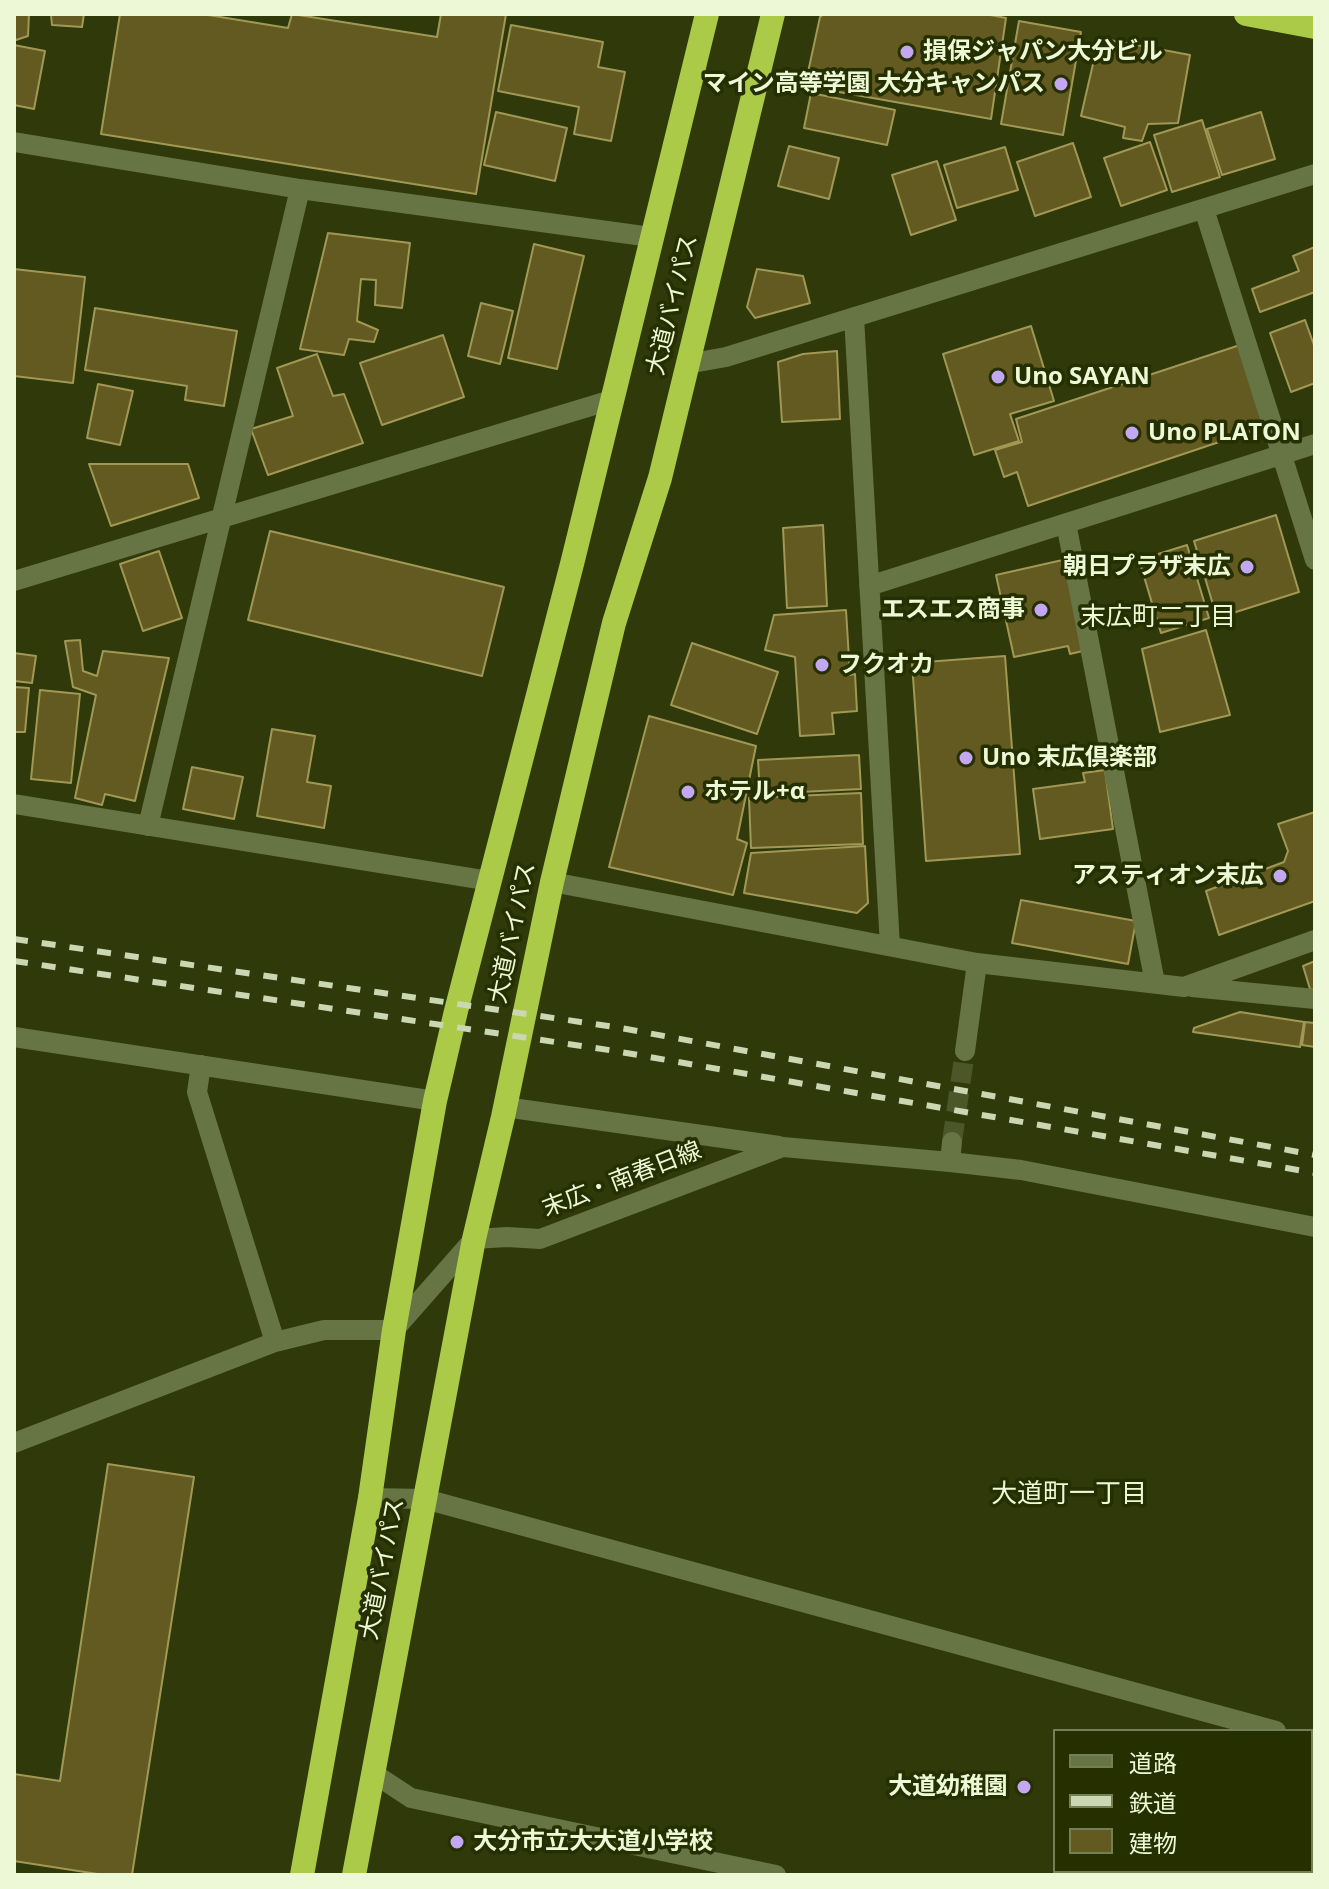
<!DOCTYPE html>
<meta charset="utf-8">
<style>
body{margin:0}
#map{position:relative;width:1329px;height:1889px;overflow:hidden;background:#2f3909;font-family:"Open Sans","Noto Sans JP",sans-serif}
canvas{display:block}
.frame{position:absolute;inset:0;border:16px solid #edf8d7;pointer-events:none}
.legend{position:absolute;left:1053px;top:1729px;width:260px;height:144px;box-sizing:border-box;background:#252f00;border:2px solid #757f56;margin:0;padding:10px 14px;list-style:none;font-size:24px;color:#edf8d7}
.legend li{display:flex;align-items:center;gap:16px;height:40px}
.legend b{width:40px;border:2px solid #757f56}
</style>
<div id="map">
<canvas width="1329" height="1889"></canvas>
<div class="frame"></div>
<ul class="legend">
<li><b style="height:10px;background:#677444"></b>道路</li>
<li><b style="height:10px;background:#cbd6b2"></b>鉄道</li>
<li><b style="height:22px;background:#625a20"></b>建物</li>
</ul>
</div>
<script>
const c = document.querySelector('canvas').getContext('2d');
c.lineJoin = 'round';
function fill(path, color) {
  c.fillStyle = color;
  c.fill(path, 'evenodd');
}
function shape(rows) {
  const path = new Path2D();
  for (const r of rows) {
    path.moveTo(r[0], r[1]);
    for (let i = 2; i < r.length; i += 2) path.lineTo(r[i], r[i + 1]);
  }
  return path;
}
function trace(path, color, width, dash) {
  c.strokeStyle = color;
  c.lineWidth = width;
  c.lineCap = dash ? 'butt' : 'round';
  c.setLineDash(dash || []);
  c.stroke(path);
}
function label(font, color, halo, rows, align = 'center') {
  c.font = font + ' "Open Sans","Noto Sans JP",sans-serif';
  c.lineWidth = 7;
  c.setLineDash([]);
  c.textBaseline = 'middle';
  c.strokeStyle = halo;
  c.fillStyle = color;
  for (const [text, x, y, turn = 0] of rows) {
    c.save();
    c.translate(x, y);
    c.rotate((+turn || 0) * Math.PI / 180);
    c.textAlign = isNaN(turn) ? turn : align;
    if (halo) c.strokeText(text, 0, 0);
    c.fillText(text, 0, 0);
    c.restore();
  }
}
const building = shape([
 [14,14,29,14,28,36,16,40,14,40,14,14],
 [41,14,84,14,82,27,52,25,51,15,41,14],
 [120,14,202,14,288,28,292,14,437,37,441,14,506,14,476,194,101,134,120,14],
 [824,14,985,14,1006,18,991,119,805,86,820,17,824,14],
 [1019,21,1081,32,1063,135,1001,124,1019,21],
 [511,25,603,42,598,67,625,72,611,141,574,134,579,107,498,91,511,25],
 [1099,38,1190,55,1178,123,1148,124,1142,141,1123,138,1125,127,1081,116,1099,38],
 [14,45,45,51,34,109,14,105,14,45],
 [811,93,895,110,887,145,804,128,811,93],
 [496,112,567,128,555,181,484,165,496,112],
 [1261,112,1275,159,1222,175,1207,129,1261,112],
 [1202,120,1220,177,1172,192,1154,135,1202,120],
 [1150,142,1167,190,1121,206,1104,158,1150,142],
 [1073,143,1091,197,1035,216,1017,162,1073,143],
 [789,146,839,158,829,199,778,186,789,146],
 [1005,147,1018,190,957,208,944,165,1005,147],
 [937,161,956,220,911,235,892,175,937,161],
 [328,233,410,243,402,308,375,305,376,280,361,279,357,321,378,330,374,342,349,339,344,355,300,349,328,233],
 [534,244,584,256,557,369,508,358,534,244],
 [1315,247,1315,292,1260,312,1252,289,1299,271,1293,256,1315,247],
 [14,269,85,277,73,383,14,376,14,269],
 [757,269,803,276,810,303,755,318,747,307,757,269],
 [481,303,513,311,500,364,468,356,481,303],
 [95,308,237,331,224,406,185,400,187,386,85,370,95,308],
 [1305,320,1315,348,1315,383,1291,392,1270,333,1305,320],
 [1031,326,1054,401,1010,414,1019,441,974,455,943,354,1031,326],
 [443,335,464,397,382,425,360,363,443,335],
 [1243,344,1270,425,1028,506,1017,472,1004,477,995,450,1022,442,1016,419,1243,344],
 [837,351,840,419,782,422,778,362,803,354,837,351],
 [317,354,333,396,344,394,363,443,268,475,251,429,293,416,277,368,317,354],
 [98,384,133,391,120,445,87,438,98,384],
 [89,464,188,464,199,498,111,526,89,464],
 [1276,515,1299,592,1217,618,1194,541,1276,515],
 [823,525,827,606,787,608,783,528,823,525],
 [270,531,504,587,482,676,248,620,270,531],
 [1187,545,1209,618,1161,633,1139,560,1187,545],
 [159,551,182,618,143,631,120,564,159,551],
 [1067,559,1087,650,1070,654,1068,646,1014,657,996,575,1067,559],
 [846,610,850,675,855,674,857,711,832,713,834,734,800,736,795,657,765,650,774,615,846,610],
 [1206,630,1230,715,1160,732,1142,649,1206,630],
 [80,640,83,671,97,676,103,651,169,658,135,801,105,794,102,805,75,798,96,695,73,687,65,641,80,640],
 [692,643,778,672,757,734,671,705,692,643],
 [14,653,36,656,32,683,14,681,14,653],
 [1005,656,1020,854,926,861,912,663,1005,656],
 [14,687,29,688,25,732,14,732,14,687],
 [40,690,80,694,71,783,31,779,40,690],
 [649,716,756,746,737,839,747,843,733,895,609,867,649,716],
 [272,729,315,736,307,782,331,786,324,828,257,816,272,729],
 [859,755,861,789,760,794,758,760,859,755],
 [192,767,243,777,234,819,183,809,192,767],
 [1105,770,1113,829,1040,839,1033,789,1085,782,1083,773,1105,770],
 [861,793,863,844,751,848,749,798,861,793],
 [1315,812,1315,901,1219,935,1206,891,1284,862,1288,851,1278,824,1315,812],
 [865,846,868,903,857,913,744,893,751,853,865,846],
 [1021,900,1136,921,1128,964,1012,943,1021,900],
 [1315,961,1315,990,1310,989,1303,966,1315,961],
 [1240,1012,1304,1022,1300,1047,1193,1032,1194,1028,1240,1012],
 [1305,1022,1315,1023,1315,1047,1302,1045,1305,1022],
 [108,1464,194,1477,132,1875,104,1875,14,1861,14,1774,60,1781,108,1464]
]);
const minorTunnel = shape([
 [952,1142,965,1051]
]);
const minor = shape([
 [14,142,300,189,651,237],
 [1204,209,1315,560],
 [854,317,890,946],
 [687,364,726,357,1315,174],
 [1066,523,1155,983],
 [14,581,611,400],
 [869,586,1315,444],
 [14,804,490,881],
 [148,826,300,189],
 [552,882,977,963],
 [1192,987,1315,999],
 [14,1037,435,1101],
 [965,1051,977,963,1184,987,1315,940],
 [201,1065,197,1092,275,1342],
 [505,1107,779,1146],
 [950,1162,1021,1170,1315,1227],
 [14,1443,275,1342,324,1330,394,1330,474,1239,507,1237,540,1239,783,1147,950,1162,952,1142],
 [370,1498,425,1499,1276,1731],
 [1311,1740,1315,1742],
 [373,1773,411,1798,776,1875]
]);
const highway = shape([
 [1246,14,1315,27],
 [302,1875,370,1498,394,1330,435,1101,456,1011,572,564,707,14],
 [354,1875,474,1239,503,1117,552,882,614,623,660,478,773,14]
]);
const rail = shape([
 [14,939,615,1027,1315,1155],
 [14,961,615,1051,1315,1173]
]);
const markers = [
 [907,52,8,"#c3a7f2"],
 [1061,84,8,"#c3a7f2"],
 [998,377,8,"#c3a7f2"],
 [1132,433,8,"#c3a7f2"],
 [1247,567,8,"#c3a7f2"],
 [1041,610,8,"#c3a7f2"],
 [822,665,8,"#c3a7f2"],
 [966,758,8,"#c3a7f2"],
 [688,792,8,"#c3a7f2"],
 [1280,876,8,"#c3a7f2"],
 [1024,1787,8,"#c3a7f2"],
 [457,1842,8,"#c3a7f2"]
];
const poiNames = [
 ["損保ジャパン大分ビル",923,52],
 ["マイン高等学園 大分キャンパス",1045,84,"right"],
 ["Uno SAYAN",1014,377],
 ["Uno PLATON",1148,433],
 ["朝日プラザ末広",1231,567,"right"],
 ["エスエス商事",1025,610,"right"],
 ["フクオカ",838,665],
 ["Uno 末広倶楽部",982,758],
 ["ホテル+α",704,792],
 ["アスティオン末広",1264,876,"right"],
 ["大道幼稚園",1008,1787,"right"],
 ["大分市立大大道小学校",473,1842]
];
const streetNames = [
 ["大道バイパス",673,305,-76],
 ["大道バイパス",513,933,-78],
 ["末広・南春日線",622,1180,-21],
 ["大道バイパス",383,1569,-79]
];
const neighbourhoodNames = [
 ["末広町二丁目",1158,618],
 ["大道町一丁目",1069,1495]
];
fill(building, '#625a20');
trace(building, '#a19855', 2);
trace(minorTunnel, '#4c5628', 20, [20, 10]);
trace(minor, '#677444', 20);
trace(highway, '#abca48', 24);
trace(rail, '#cbd6b2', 6, [14, 14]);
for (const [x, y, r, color] of markers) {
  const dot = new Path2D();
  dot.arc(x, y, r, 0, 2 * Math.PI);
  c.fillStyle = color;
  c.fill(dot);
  trace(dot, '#252f00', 3);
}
label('bold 24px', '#edf8d7', '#252f00', poiNames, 'left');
label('24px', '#edf8d7', '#252f00', streetNames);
label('26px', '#edf8d7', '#252f00', neighbourhoodNames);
</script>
